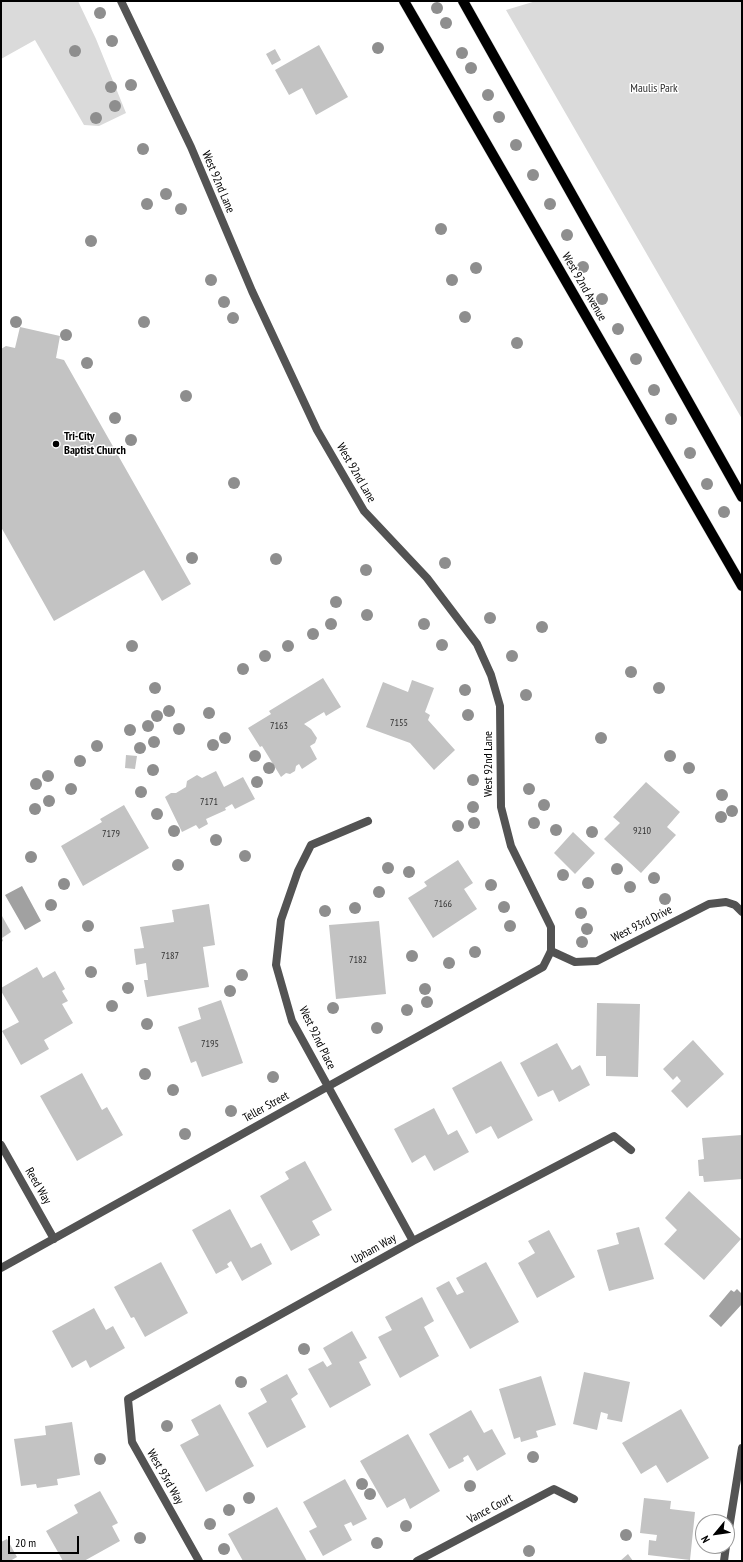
<!DOCTYPE html>
<style>
body{margin:0}
#map{position:relative;width:743px;height:1562px;overflow:hidden;background:#fff;font-family:"PT Sans Narrow",sans-serif}
canvas{display:block}
.frame{position:absolute;inset:0;border:2px solid #000;pointer-events:none}
.north{position:absolute;left:695px;top:1514px;width:40px;height:40px;box-sizing:border-box;background:#fff;border:1px solid #999;border-radius:50%;rotate:241deg;font-size:11px;font-weight:700;line-height:16px;text-align:center;color:#000}
.north::after{content:'';display:block;margin:auto;width:14px;height:18px;background:#000;clip-path:polygon(50% 0,100% 100%,50% 72%,0 100%)}
.scale{position:absolute;left:8px;top:1536px;width:71px;height:18px;box-sizing:border-box;border:2px solid #000;border-top:0;padding-left:5px;font-size:12px;line-height:14px;white-space:nowrap;color:#000;-webkit-text-stroke:3px #fff;paint-order:stroke}
</style>
<div id="map">
<canvas width="743" height="1562"></canvas>
<div class="frame"></div>
<div class="north">N</div>
<div class="scale">20 m</div>
</div>
<script>
const c = document.querySelector('canvas').getContext('2d');
c.lineJoin = 'round';
function fill(path, color) {
  c.fillStyle = color;
  c.fill(path, 'evenodd');
}
function shape(rows) {
  const path = new Path2D();
  for (const r of rows) {
    path.moveTo(r[0], r[1]);
    for (let i = 2; i < r.length; i += 2) path.lineTo(r[i], r[i + 1]);
  }
  return path;
}
function trace(path, color, width, dash) {
  c.strokeStyle = color;
  c.lineWidth = width;
  c.lineCap = dash ? 'butt' : 'round';
  c.setLineDash(dash || []);
  c.stroke(path);
}
function label(font, color, halo, rows, align = 'center') {
  c.font = font + ' "PT Sans Narrow",sans-serif';
  c.lineWidth = 3;
  c.setLineDash([]);
  c.textBaseline = 'middle';
  c.strokeStyle = halo;
  c.fillStyle = color;
  for (const [text, x, y, turn = 0] of rows) {
    c.save();
    c.translate(x, y);
    c.rotate((+turn || 0) * Math.PI / 180);
    c.textAlign = isNaN(turn) ? turn : align;
    if (halo) c.strokeText(text, 0, 0);
    c.fillText(text, 0, 0);
    c.restore();
  }
}
const green = shape([
 [1,1,78,1,96,39,126,113,99,126,84,125,35,40,1,59],
 [536,1,742,1,742,419,506,10]
]);
const water = shape([
 [22,886,41,921,25,930,5,895],
 [737,1289,742,1294,741,1298,742,1304,721,1327,709,1316,731,1290,734,1292]
]);
const building = shape([
 [319,45,348,97,316,115,302,88,289,95,275,70],
 [275,49,281,60,272,65,266,54],
 [20,327,60,336,56,358,64,360,191,584,162,601,144,570,54,621,1,527,1,349,6,346,15,348],
 [323,678,341,707,326,716,324,712,304,724,311,729,317,738,315,743,310,746,317,759,302,769,299,764,296,766,295,771,290,774,286,773,281,777,262,746,260,747,248,728,271,714,269,711],
 [412,680,434,688,425,712,430,715,428,720,455,750,434,770,410,743,366,727,383,682,408,692],
 [126,755,137,756,135,769,125,768],
 [216,771,224,787,243,777,255,799,235,809,232,804,225,808,226,810,206,819,208,824,199,829,196,825,182,832,165,797,171,793,176,793,186,787,187,781,197,775,202,778],
 [646,782,680,812,667,827,676,835,641,873,604,839,620,823,613,817],
 [124,805,149,848,83,886,61,846,102,822,100,819],
 [573,832,595,853,575,874,554,853],
 [458,860,473,883,464,889,477,909,433,938,408,898,427,886,424,882],
 [209,904,215,945,203,947,209,987,147,997,144,980,148,980,146,963,136,965,134,949,144,948,140,927,174,922,172,910],
 [2,916,11,932,2,938,3,941,1,942],
 [379,921,386,994,336,999,329,925],
 [37,967,43,978,55,971,65,989,62,991,68,1001,62,1004,73,1023,44,1040,49,1049,21,1065,2,1031,19,1022,1,991,1,988],
 [221,1000,243,1063,202,1077,196,1061,191,1063,178,1027,201,1019,198,1008],
 [597,1003,640,1004,638,1077,606,1076,606,1056,596,1056],
 [693,1040,724,1074,687,1108,671,1091,681,1081,677,1076,673,1080,663,1069],
 [557,1043,572,1070,580,1065,590,1085,559,1102,553,1090,538,1097,520,1063],
 [501,1061,533,1120,498,1139,491,1126,476,1134,452,1088],
 [82,1073,102,1110,107,1107,123,1135,77,1161,40,1096],
 [434,1108,448,1135,457,1130,469,1152,434,1171,425,1155,412,1163,394,1129],
 [742,1135,742,1179,704,1182,703,1176,699,1176,698,1160,704,1159,702,1138],
 [305,1161,332,1210,312,1221,320,1235,291,1251,260,1196,289,1179,285,1172],
 [689,1191,741,1239,704,1280,664,1244,677,1230,665,1218],
 [230,1209,251,1248,261,1243,272,1264,242,1281,231,1261,227,1264,229,1267,216,1274,192,1230],
 [639,1227,654,1279,609,1291,597,1250,619,1244,616,1233],
 [549,1230,575,1277,537,1298,518,1263,535,1253,528,1241],
 [161,1262,188,1313,145,1337,134,1317,131,1318,114,1287],
 [486,1262,519,1322,470,1349,436,1288,449,1281,457,1295,464,1292,456,1278],
 [422,1297,434,1321,424,1327,439,1356,400,1378,378,1337,392,1330,385,1317],
 [94,1308,106,1330,113,1326,125,1348,90,1368,86,1360,72,1368,52,1331],
 [352,1331,367,1358,359,1362,371,1385,330,1408,308,1369,323,1361,327,1367,332,1364,323,1348],
 [584,1372,630,1382,622,1422,607,1419,608,1414,601,1412,597,1430,573,1424],
 [287,1374,298,1394,291,1399,306,1427,267,1448,248,1413,267,1402,260,1389],
 [541,1376,556,1425,536,1431,538,1437,521,1442,520,1437,514,1439,499,1389],
 [220,1404,254,1466,206,1492,180,1445,199,1435,191,1420],
 [681,1409,709,1458,667,1483,656,1465,641,1474,622,1443],
 [471,1410,484,1433,492,1429,506,1454,477,1471,468,1455,463,1458,464,1461,449,1469,429,1434],
 [72,1422,80,1475,57,1479,58,1485,37,1488,36,1484,21,1486,14,1439,46,1435,45,1426],
 [408,1434,440,1491,410,1509,405,1498,387,1508,360,1461],
 [345,1479,367,1519,353,1526,351,1522,344,1525,352,1540,323,1556,309,1531,317,1527,303,1502],
 [100,1491,118,1523,112,1526,120,1541,84,1561,63,1561,46,1531,78,1513,74,1505],
 [644,1498,671,1501,670,1509,695,1512,690,1560,648,1555,649,1540,656,1541,657,1535,640,1533],
 [277,1507,307,1561,243,1561,228,1534],
 [7,1539,17,1557,10,1561,1,1561,1,1542],
 [628,1554,633,1561,620,1561]
]);
const lane = shape([
 [551,951,575,962,597,961,709,904,726,902,735,905,742,912],
 [727,1541,742,1448],
 [724,1561,726,1546]
]);
const street = shape([
 [368,821,311,845,298,871,281,920,276,965,292,1021,413,1241],
 [1,1145,54,1239],
 [1,1268,543,967,551,951,551,927,511,846,501,807,500,706,491,675,477,644,427,578,364,511,317,430,252,291,191,147,121,1],
 [199,1561,132,1442,128,1399,413,1241,614,1136,631,1150],
 [417,1561,554,1489,574,1499]
]);
const primary = shape([
 [404,1,742,586],
 [463,1,742,497]
]);
const trees = [
 [437,8],
 [100,13],
 [446,23],
 [112,41],
 [378,48],
 [75,51],
 [462,53],
 [471,68],
 [131,85],
 [111,87],
 [488,95],
 [115,106],
 [499,117],
 [96,118],
 [516,145],
 [143,149],
 [533,175],
 [166,194],
 [147,204],
 [550,204],
 [181,209],
 [441,229],
 [567,235],
 [91,241],
 [583,267],
 [476,268],
 [211,280],
 [452,280],
 [602,299],
 [224,302],
 [465,317],
 [233,318],
 [16,322],
 [144,322],
 [618,329],
 [66,335],
 [517,343],
 [636,359],
 [87,363],
 [654,390],
 [186,396],
 [115,418],
 [671,419],
 [131,440],
 [690,453],
 [234,483],
 [707,484],
 [724,512],
 [192,558],
 [276,559],
 [445,563],
 [366,570],
 [336,602],
 [367,615],
 [490,618],
 [331,624],
 [424,624],
 [542,627],
 [313,634],
 [442,645],
 [132,646],
 [288,646],
 [265,656],
 [512,656],
 [243,669],
 [631,672],
 [155,688],
 [659,688],
 [465,690],
 [526,695],
 [169,711],
 [209,713],
 [468,715],
 [157,716],
 [148,726],
 [179,729],
 [130,730],
 [225,738],
 [601,738],
 [154,742],
 [213,745],
 [97,746],
 [140,748],
 [255,756],
 [670,756],
 [80,761],
 [269,768],
 [689,768],
 [153,770],
 [48,776],
 [473,780],
 [257,782],
 [36,784],
 [71,789],
 [529,789],
 [141,792],
 [722,795],
 [49,801],
 [544,805],
 [473,807],
 [35,809],
 [732,811],
 [157,814],
 [721,817],
 [474,823],
 [534,823],
 [458,826],
 [556,830],
 [174,831],
 [592,832],
 [216,840],
 [245,856],
 [31,857],
 [178,865],
 [388,868],
 [617,869],
 [409,872],
 [563,875],
 [654,878],
 [588,883],
 [64,884],
 [491,885],
 [630,887],
 [379,892],
 [665,899],
 [51,905],
 [504,907],
 [355,908],
 [325,911],
 [581,913],
 [88,926],
 [510,926],
 [587,929],
 [582,942],
 [475,952],
 [412,956],
 [449,963],
 [91,972],
 [242,975],
 [128,988],
 [425,989],
 [230,991],
 [427,1002],
 [112,1006],
 [333,1008],
 [407,1010],
 [147,1024],
 [377,1028],
 [145,1074],
 [273,1077],
 [173,1090],
 [231,1111],
 [185,1134],
 [304,1349],
 [241,1382],
 [167,1426],
 [533,1457],
 [100,1459],
 [362,1484],
 [470,1486],
 [370,1494],
 [249,1498],
 [229,1510],
 [210,1524],
 [406,1526],
 [626,1535],
 [140,1538],
 [377,1543],
 [224,1549],
 [529,1551]
];
const markers = [
 [56,444,4,"#000"]
];
const numberNames = [
 ["7155",399,723],
 ["7163",279,726],
 ["7171",209,802],
 ["9210",642,831],
 ["7179",111,834],
 ["7166",443,904],
 ["7187",170,956],
 ["7182",358,960],
 ["7195",210,1044]
];
const parkNames = [
 ["Maulis Park",654,89]
];
const streetNames = [
 ["West 92nd Lane",218,182,67],
 ["West 92nd Avenue",584,287,60],
 ["West 92nd Lane",356,473,60],
 ["West 92nd Lane",489,764,-90],
 ["West 93rd Drive",642,924,-27],
 ["West 92nd Place",317,1038,64],
 ["Teller Street",266,1107,-29],
 ["Reed Way",38,1186,60],
 ["Upham Way",374,1249,-29],
 ["West 93rd Way",165,1477,60],
 ["Vance Court",490,1509,-28]
];
const poiNames = [
 ["Tri-City",64,437],
 ["Baptist Church",64,451]
];
fill(green, '#dadada');
fill(water, '#a1a1a1');
fill(building, '#c3c3c3');
trace(primary, '#dbdbdb', 11);
trace(lane, '#535353', 8);
trace(street, '#535353', 8);
trace(primary, '#000', 10);
c.fillStyle = '#8e8e8e';
for (const [x, y] of trees) {
  c.beginPath();
  c.arc(x, y, 6, 0, 2 * Math.PI);
  c.fill();
}
for (const [x, y, r, color] of markers) {
  const dot = new Path2D();
  dot.arc(x, y, r, 0, 2 * Math.PI);
  c.fillStyle = color;
  c.fill(dot);
  trace(dot, '#fff', 1.5);
}
label('10px', '#313131', null, numberNames);
label('12px', '#313131', '#fff', parkNames);
label('12px', '#000', '#fff', streetNames);
label('bold 12px', '#000', '#fff', poiNames, 'left');
</script>
